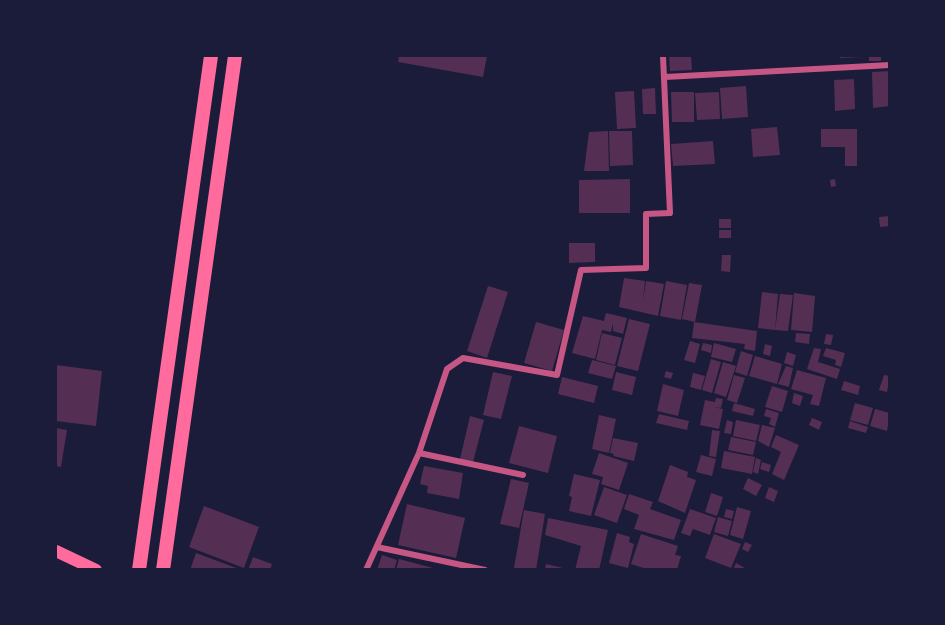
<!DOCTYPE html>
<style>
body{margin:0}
#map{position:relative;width:945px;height:625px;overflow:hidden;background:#1b1b3a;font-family:"PT Sans Narrow",sans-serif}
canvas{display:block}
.frame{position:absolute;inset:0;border:57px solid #1b1b3a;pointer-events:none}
</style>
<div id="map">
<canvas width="945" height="625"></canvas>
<div class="frame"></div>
</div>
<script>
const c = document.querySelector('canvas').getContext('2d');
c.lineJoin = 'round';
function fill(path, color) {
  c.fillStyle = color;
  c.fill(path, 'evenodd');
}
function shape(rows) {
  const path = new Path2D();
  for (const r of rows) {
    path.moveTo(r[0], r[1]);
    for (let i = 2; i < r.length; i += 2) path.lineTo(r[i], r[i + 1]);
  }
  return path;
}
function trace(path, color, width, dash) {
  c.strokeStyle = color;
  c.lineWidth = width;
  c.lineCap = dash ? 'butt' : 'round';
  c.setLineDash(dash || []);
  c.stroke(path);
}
const building = shape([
 [399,56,487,56,483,77,398,62],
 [669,56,691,56,692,70,670,71],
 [840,56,865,56,865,57,840,58],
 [869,56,881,56,881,61,869,61],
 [890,71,890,106,873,108,872,72],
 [854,79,855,109,835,111,834,80],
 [746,86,748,117,722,119,720,88],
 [655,88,656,114,643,114,642,89],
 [634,91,636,128,617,129,615,92],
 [671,92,694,92,694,122,672,122],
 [719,92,720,119,697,120,695,93],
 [777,127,780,155,753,157,751,129],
 [821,129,857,129,857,166,845,166,845,147,821,147],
 [608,131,609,171,584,171,589,132],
 [609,131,632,131,633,165,610,166],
 [713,141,715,164,673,166,671,144],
 [630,179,630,213,579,213,579,180],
 [835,179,836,186,831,187,830,180],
 [890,216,890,226,880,227,879,217],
 [719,219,731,219,731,228,719,228],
 [719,230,731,230,731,238,719,238],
 [569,243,595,243,595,262,569,263],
 [722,255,731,255,730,272,721,271],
 [624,278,645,281,643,301,646,281,664,284,658,316,619,307],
 [666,281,687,285,681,320,660,316],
 [689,283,702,285,695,322,682,319],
 [488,286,508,292,487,358,467,351],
 [762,292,778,294,775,330,758,328],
 [794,293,815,296,812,332,791,330],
 [780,294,793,295,788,331,775,330],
 [606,313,627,318,623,334,613,331,613,323,611,332,602,330,595,359,572,353,583,316,604,321],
 [629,319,650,324,638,371,617,366],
 [536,322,564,330,552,371,524,363],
 [694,322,757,331,755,351,744,349,745,344,692,338],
 [602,333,622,338,615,365,596,360],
 [796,333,810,334,809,344,795,342],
 [826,334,833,335,831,345,824,344],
 [690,341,700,344,695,363,684,360],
 [703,343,712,345,711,353,701,350],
 [714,343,736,349,732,362,711,357],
 [765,344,772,346,770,356,763,354],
 [814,348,821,349,818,362,840,369,837,379,807,369],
 [826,348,845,353,841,367,835,365,836,360,823,356],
 [741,351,753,355,747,376,735,372],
 [787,352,796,355,793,366,784,363],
 [755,356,782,364,777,384,749,376],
 [711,359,721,362,712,393,702,390],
 [592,360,616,366,612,379,588,373],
 [723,362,736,366,726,397,714,393],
 [56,365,102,371,96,426,56,421],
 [786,366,793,368,789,387,778,384],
 [797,370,826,378,819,406,810,404,813,395,791,389],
 [666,371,673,373,671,379,664,377],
 [493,372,512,376,501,419,483,415],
 [616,372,636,377,632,395,612,390],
 [693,373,705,376,701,390,690,387],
 [734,375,745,378,737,403,727,400],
 [884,375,890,376,887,392,879,390],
 [562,377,598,386,594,403,558,394],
 [844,381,860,386,858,395,841,390],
 [663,384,684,390,678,416,657,411],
 [772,386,788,391,782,412,765,407],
 [794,393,803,396,800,406,792,403],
 [716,398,723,399,721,408,713,407,723,409,719,429,700,425,705,400,715,402],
 [734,403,755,409,753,416,732,411],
 [855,403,873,408,868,425,850,420],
 [766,409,779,413,775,427,769,424,771,418,764,416],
 [875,409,890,413,887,431,870,426],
 [659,414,689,421,687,430,656,423],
 [599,415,616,419,609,453,592,449],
 [470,416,484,420,473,462,460,459],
 [812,418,822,422,819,430,809,425],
 [727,420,733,422,731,434,724,433],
 [736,420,760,425,756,441,733,436],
 [850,421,868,427,866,433,848,428],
 [762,425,775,428,769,447,758,441],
 [519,426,557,436,548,473,509,463],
 [56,428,67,430,61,467,56,466],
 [712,430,720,431,716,457,709,456],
 [776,435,799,445,784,480,772,474,781,452,771,447],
 [731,437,756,442,753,455,728,450],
 [613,438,638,443,634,461,613,456,614,454,610,453],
 [724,451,755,457,752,474,721,468],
 [599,453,628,463,619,490,601,484,603,477,592,474],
 [701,455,716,459,712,476,696,472],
 [756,458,761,460,758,474,753,472],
 [762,462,771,465,769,472,760,469],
 [670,465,688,472,687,477,696,480,685,513,658,501],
 [424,466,463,473,459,499,427,493,428,486,420,484],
 [574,474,600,480,591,516,569,511,572,497,569,496],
 [748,478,762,485,756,496,743,489],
 [511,479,529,483,519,528,500,524],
 [604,487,627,495,617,523,594,515],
 [769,487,778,491,774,502,765,498],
 [711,493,723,497,717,516,705,512],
 [629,494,653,502,650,509,681,520,674,540,634,529,639,515,624,509],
 [407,504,465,518,456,558,398,545],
 [204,506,259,527,244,568,189,547],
 [737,507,751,511,743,539,730,535],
 [690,509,716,518,710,535,693,529,690,536,681,533],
 [726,509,734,511,732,519,724,517],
 [524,510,545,514,536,570,514,568],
 [718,517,732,521,728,536,714,532],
 [548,518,608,530,599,570,575,570,581,546,545,535],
 [617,533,630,537,629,542,634,544,628,568,609,563],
 [641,534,678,546,675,555,681,556,677,570,650,570,631,564],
 [714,534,741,544,731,568,705,558],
 [745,542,752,545,748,552,742,549],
 [196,553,239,569,239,570,190,570],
 [382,555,397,560,394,570,377,570],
 [253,557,272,564,270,570,248,570],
 [399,559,437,569,437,570,396,570],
 [736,563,745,568,744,570,733,570],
 [546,564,567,569,567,570,545,570]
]);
const minor = shape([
 [665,77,890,65],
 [419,453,523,475],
 [377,547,485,570],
 [366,570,419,453,447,369,463,358,557,375,581,270,646,268,646,214,670,213,663,56]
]);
const secondary = shape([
 [56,551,96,570]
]);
const primary = shape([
 [139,570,211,56],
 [163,570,235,56]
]);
fill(building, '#542f53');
trace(minor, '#c65784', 6);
trace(secondary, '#ff6b9d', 12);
trace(primary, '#ff6b9d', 14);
</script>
